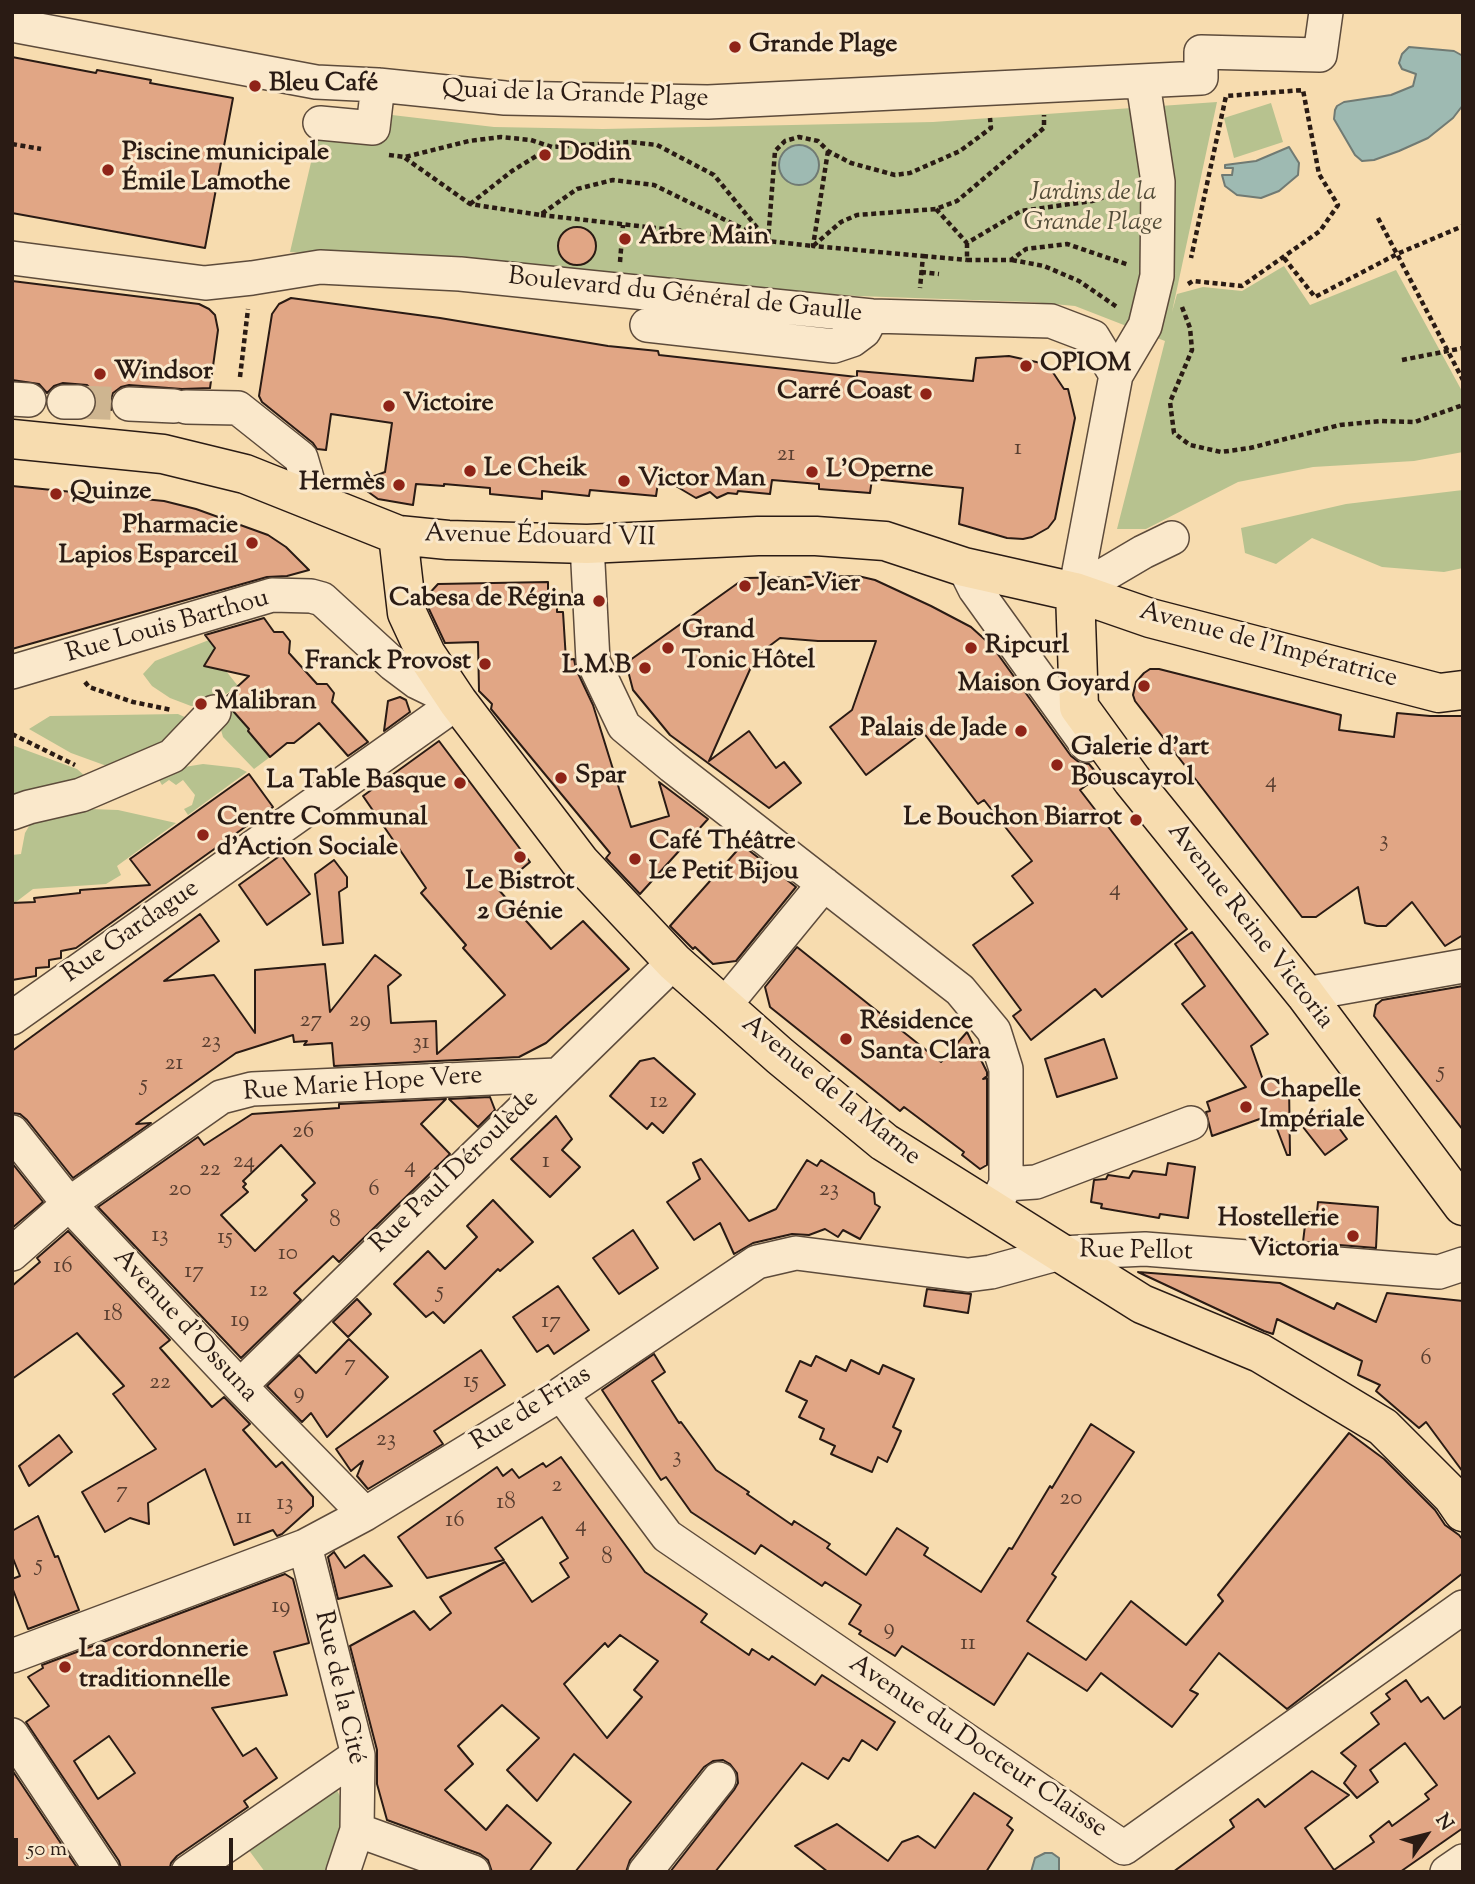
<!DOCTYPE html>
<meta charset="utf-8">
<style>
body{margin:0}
#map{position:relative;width:1475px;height:1884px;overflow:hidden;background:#f7dcaf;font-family:"Sorts Mill Goudy",serif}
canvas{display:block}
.frame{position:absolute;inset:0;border:14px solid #2a1b14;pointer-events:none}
.north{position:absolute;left:1391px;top:1800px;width:70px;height:70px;-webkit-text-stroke:5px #fae8cb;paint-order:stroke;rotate:55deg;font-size:19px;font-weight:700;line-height:28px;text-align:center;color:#2a1b14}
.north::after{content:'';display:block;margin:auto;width:24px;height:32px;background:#2a1b14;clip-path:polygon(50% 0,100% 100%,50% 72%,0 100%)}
.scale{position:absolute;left:14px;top:1838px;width:219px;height:32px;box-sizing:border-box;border:4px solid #2a1b14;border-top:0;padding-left:9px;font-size:21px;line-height:24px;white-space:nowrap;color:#2a1b14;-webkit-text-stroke:5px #fae8cb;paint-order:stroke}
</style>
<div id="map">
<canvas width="1475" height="1884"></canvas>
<div class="frame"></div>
<div class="north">N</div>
<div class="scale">50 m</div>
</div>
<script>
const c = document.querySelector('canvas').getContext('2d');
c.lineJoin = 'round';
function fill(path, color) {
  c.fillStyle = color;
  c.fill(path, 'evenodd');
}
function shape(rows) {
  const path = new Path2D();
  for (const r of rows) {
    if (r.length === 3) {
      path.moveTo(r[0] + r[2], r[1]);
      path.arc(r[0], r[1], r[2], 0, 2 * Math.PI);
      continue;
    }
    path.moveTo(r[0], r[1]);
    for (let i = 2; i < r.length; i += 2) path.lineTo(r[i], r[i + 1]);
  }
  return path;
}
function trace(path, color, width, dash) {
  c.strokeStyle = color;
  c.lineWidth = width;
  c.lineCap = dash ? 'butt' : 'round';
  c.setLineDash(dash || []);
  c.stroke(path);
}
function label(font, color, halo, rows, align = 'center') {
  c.font = font + ' "Sorts Mill Goudy",serif';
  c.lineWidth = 6;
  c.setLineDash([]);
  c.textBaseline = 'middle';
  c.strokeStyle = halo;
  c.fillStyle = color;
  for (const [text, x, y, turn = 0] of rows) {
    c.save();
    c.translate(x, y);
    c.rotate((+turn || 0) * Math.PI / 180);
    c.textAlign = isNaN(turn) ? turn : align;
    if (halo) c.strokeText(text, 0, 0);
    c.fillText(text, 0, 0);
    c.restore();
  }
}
const green = shape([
 [1217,102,1172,312,1177,294,1203,287,1242,291,1284,266,1310,305,1396,270,1463,393,1463,452,1414,461,1313,467,1238,482,1146,529,1117,529,1165,341,1075,306,1031,302,857,296,290,252,324,107,494,127,603,129,933,122],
 [1271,103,1283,142,1234,158,1224,118],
 [1463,490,1463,568,1444,572,1382,567,1312,538,1276,564,1245,553,1241,528,1346,504],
 [209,640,222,656,211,655,208,659,209,665,215,669,222,666,238,686,211,704,191,706,170,698,152,686,143,674,155,661],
 [247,696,264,716,248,731,270,757,254,769,223,737,221,730,222,720],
 [178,714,189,719,157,749,113,765,104,765,71,753,29,729,50,716],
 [12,745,77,769,85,776,12,803],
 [203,764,239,768,247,772,188,815,184,809,192,805,195,795,183,780,176,785,169,780,162,785,159,780,160,775,172,769],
 [63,808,118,810,176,823,117,866,121,875,106,884,33,889,12,905,12,855,21,854,25,833,32,821],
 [331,1786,337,1790,346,1809,325,1872,265,1872,248,1849]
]);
const water = shape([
 [1409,47,1454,51,1463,56,1463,105,1453,118,1428,138,1399,151,1374,160,1362,161,1355,155,1334,119,1335,110,1337,106,1344,102,1391,95,1413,86,1416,74,1402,69,1399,63,1402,54,1409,47],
 [799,165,20],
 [1289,147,1299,163,1298,175,1279,191,1261,198,1237,195,1225,186,1222,175,1232,175,1233,168,1225,168,1225,165,1256,161,1289,147],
 [1045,1853,1052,1853,1059,1858,1059,1872,1031,1872,1035,1858,1045,1853]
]);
const building = shape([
 [12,57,96,73,97,70,151,80,150,83,233,98,205,248,12,213,12,57],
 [577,246,19],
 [12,281,199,304,209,309,215,315,218,330,210,388,182,389,129,385,121,387,113,393,110,402,111,410,96,409,97,401,95,393,87,385,63,383,54,386,47,393,39,384,12,380,12,281],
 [291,298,440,318,608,346,658,351,659,355,857,377,857,371,973,381,976,358,1009,356,1041,363,1052,371,1064,389,1068,389,1075,418,1055,519,1048,528,1032,537,1023,539,1007,538,959,524,963,488,872,479,870,493,819,489,819,484,772,480,770,494,738,491,737,494,728,493,717,498,710,492,696,498,659,476,656,496,590,490,589,496,542,491,542,499,490,494,490,488,444,484,444,486,416,484,413,505,378,499,356,483,385,472,392,423,331,414,326,450,317,449,313,443,262,402,259,396,272,314,279,304,291,298],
 [12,486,164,501,196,509,268,535,286,547,309,570,287,576,267,577,12,649,12,486],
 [858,576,875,580,931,606,971,627,992,646,1071,756,1080,763,1089,764,1099,776,1080,790,1187,929,1102,997,1095,989,1031,1040,1013,1016,1021,1010,973,945,1033,903,1012,876,1032,861,984,800,978,804,923,732,866,775,830,727,852,710,876,641,818,641,780,638,756,656,709,761,749,731,776,768,784,762,801,783,769,808,670,735,633,690,626,663,745,578,858,576],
 [548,582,548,592,557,592,557,612,563,612,566,660,574,659,576,669,593,705,631,827,669,816,659,782,708,819,640,894,606,858,610,853,491,709,492,704,479,691,478,642,445,643,428,607,427,596,438,584,548,582],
 [264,618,274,632,283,632,290,641,289,653,317,684,327,684,334,693,332,702,368,742,348,756,319,723,294,743,287,743,270,757,248,731,249,729,233,711,226,697,249,676,204,666,215,648,205,635,264,618],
 [1150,669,1159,669,1341,715,1339,730,1394,737,1397,713,1430,716,1463,716,1463,935,1445,946,1412,902,1386,926,1377,926,1365,923,1358,887,1316,917,1302,917,1135,701,1133,695,1136,682,1144,673,1150,669],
 [400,697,406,700,410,712,384,731,388,701,400,697],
 [439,741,530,862,498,889,551,949,583,921,629,969,546,1043,519,1057,334,1066,332,1043,304,1045,307,1041,294,1042,293,1035,236,1053,136,1124,151,1123,73,1178,27,1120,20,1114,12,1113,12,1051,200,914,219,941,164,981,214,975,255,1033,255,970,325,964,330,1012,375,955,401,975,388,986,391,1023,436,1021,437,1054,505,995,463,948,466,945,421,893,426,888,363,796,439,741],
 [249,774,273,807,76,948,61,951,61,958,49,960,49,967,36,968,36,976,12,980,12,903,35,902,34,898,80,893,80,890,150,885,130,859,249,774],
 [742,845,796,887,736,961,713,964,695,947,693,949,670,926,742,845],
 [281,855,310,894,267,925,239,885,281,855],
 [334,860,347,877,347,887,339,892,343,943,323,945,315,874,334,860],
 [1192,932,1268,1034,1251,1046,1263,1080,1289,1084,1290,1155,1287,1155,1274,1121,1268,1116,1212,1136,1206,1112,1210,1111,1207,1102,1246,1087,1182,1004,1205,986,1175,944,1192,932],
 [797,947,941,1062,967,1032,987,1072,987,1076,983,1079,987,1078,987,1165,980,1169,962,1155,964,1152,904,1107,900,1111,770,1007,765,987,797,947],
 [1463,986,1463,1130,1374,1016,1376,1005,1382,1000,1463,986],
 [1104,1039,1117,1078,1057,1097,1045,1059,1104,1039],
 [654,1058,695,1094,663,1133,652,1123,647,1129,610,1096,640,1061,654,1058],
 [490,1097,495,1110,478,1127,449,1099,490,1097],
 [446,1099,421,1124,450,1154,339,1262,333,1256,294,1293,301,1300,241,1358,98,1207,198,1137,204,1145,252,1114,339,1108,339,1104,446,1099],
 [281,1145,315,1183,302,1195,307,1200,255,1251,221,1215,248,1192,243,1187,246,1184,243,1181,281,1145],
 [1326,1110,1347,1139,1325,1155,1303,1127,1326,1110],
 [556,1116,572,1139,562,1150,580,1167,550,1197,511,1159,556,1116],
 [701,1159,749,1221,776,1209,807,1160,817,1166,821,1160,874,1193,875,1204,880,1207,860,1239,843,1230,838,1237,825,1229,809,1235,792,1234,753,1243,734,1254,720,1223,694,1240,667,1202,700,1179,693,1163,701,1159],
 [12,1163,43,1202,12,1228,12,1163],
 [1168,1163,1195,1167,1188,1218,1160,1214,1159,1218,1101,1208,1102,1204,1091,1202,1094,1180,1106,1179,1108,1175,1129,1178,1133,1171,1166,1175,1168,1163],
 [493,1200,533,1242,500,1271,498,1269,444,1323,433,1312,426,1317,394,1284,428,1251,445,1269,477,1237,467,1226,493,1200],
 [1318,1202,1378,1207,1376,1248,1303,1242,1306,1217,1308,1217,1308,1212,1317,1212,1318,1202],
 [633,1230,658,1268,619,1294,593,1258,633,1230],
 [68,1231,170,1340,160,1348,212,1407,224,1397,250,1424,243,1430,276,1467,282,1462,313,1497,313,1506,282,1534,277,1536,273,1530,234,1545,205,1469,148,1503,149,1524,130,1518,105,1532,82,1492,156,1449,113,1394,124,1386,77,1333,12,1379,12,1286,40,1262,37,1258,68,1231],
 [1138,1272,1280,1283,1334,1309,1337,1303,1376,1322,1387,1293,1463,1301,1463,1472,1426,1422,1419,1428,1376,1391,1380,1385,1358,1375,1362,1361,1277,1319,1273,1334,1264,1331,1138,1272],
 [558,1286,589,1330,554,1354,548,1345,537,1352,513,1317,558,1286],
 [927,1289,971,1294,968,1313,924,1306,927,1289],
 [357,1299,371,1314,348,1337,333,1322,357,1299],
 [349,1339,388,1377,327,1437,311,1413,302,1422,267,1386,299,1355,316,1373,349,1339],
 [481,1350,505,1385,434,1431,443,1444,368,1489,357,1476,363,1461,351,1471,336,1449,481,1350],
 [654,1354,665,1372,652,1381,679,1423,681,1422,716,1470,749,1492,747,1494,792,1525,794,1521,830,1544,827,1548,866,1575,897,1528,928,1548,924,1555,981,1592,1009,1548,1012,1549,1050,1486,1052,1488,1091,1424,1134,1452,1052,1574,1056,1577,1027,1621,1086,1660,1131,1601,1186,1645,1223,1601,1218,1595,1349,1433,1384,1459,1435,1510,1445,1525,1459,1535,1463,1540,1463,1573,1287,1709,1219,1653,1190,1690,1198,1694,1172,1727,1101,1673,1087,1691,1028,1653,994,1705,902,1646,895,1656,859,1634,861,1631,849,1624,861,1605,825,1582,822,1586,761,1545,755,1554,691,1512,666,1477,661,1480,602,1390,654,1354],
 [816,1356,846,1371,851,1360,879,1374,883,1365,914,1379,893,1427,901,1431,894,1447,887,1462,878,1457,872,1472,831,1454,835,1446,820,1439,824,1429,799,1417,807,1401,786,1391,800,1361,811,1366,816,1356],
 [59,1435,72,1452,29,1486,19,1466,59,1435],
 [561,1457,645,1572,707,1614,701,1622,749,1655,752,1649,769,1660,772,1656,815,1685,822,1675,895,1722,877,1750,862,1740,849,1761,843,1758,828,1779,802,1763,715,1872,670,1872,734,1790,738,1783,737,1773,730,1764,723,1760,713,1761,704,1767,630,1860,626,1872,575,1872,631,1802,574,1754,537,1801,507,1770,539,1738,502,1705,458,1746,473,1764,445,1790,486,1830,507,1805,551,1843,529,1872,492,1872,488,1860,480,1854,387,1820,377,1784,377,1750,350,1646,414,1611,430,1630,451,1613,440,1597,505,1562,532,1602,569,1577,560,1563,568,1558,542,1517,495,1548,504,1560,427,1578,398,1537,497,1467,503,1476,512,1469,519,1478,543,1463,546,1467,561,1457],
 [620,1635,658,1661,634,1690,642,1697,607,1738,564,1684,605,1643,608,1647,620,1635],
 [38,1516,55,1557,58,1556,79,1610,28,1629,12,1587,12,1579,20,1576,12,1556,12,1531,38,1516],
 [334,1552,345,1568,364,1555,392,1586,338,1599,328,1557,334,1552],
 [285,1574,293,1579,309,1643,274,1652,287,1695,212,1708,243,1756,256,1748,277,1778,244,1801,248,1807,177,1856,171,1863,169,1872,122,1872,119,1861,26,1722,49,1706,28,1677,43,1668,42,1665,285,1574],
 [109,1736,135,1773,98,1799,74,1761,109,1736],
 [1406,1680,1421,1702,1428,1697,1444,1719,1463,1705,1463,1828,1400,1872,1173,1872,1234,1827,1230,1820,1258,1799,1265,1807,1312,1771,1349,1795,1305,1828,1334,1870,1374,1842,1370,1836,1389,1821,1392,1826,1429,1799,1425,1794,1437,1785,1405,1743,1370,1770,1378,1782,1357,1798,1344,1783,1356,1766,1341,1753,1379,1724,1371,1713,1390,1699,1386,1694,1406,1680],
 [12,1770,80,1872,12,1872,12,1770],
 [974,1793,1012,1818,1007,1825,1013,1830,986,1872,828,1872,795,1846,837,1824,888,1861,902,1842,918,1836,935,1848,974,1793]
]);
const minorTunnel = shape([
 [78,402,129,404]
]);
const path = shape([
 [12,144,41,149],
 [828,151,813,246,923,256,920,288],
 [389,155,405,157,469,141,501,137,531,140,552,147,630,142,657,145,714,175,768,241,813,246,841,222,857,215,936,209,957,201,1044,128,1044,115],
 [405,158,470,204,540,215,577,189,613,180,654,185,768,241,775,151,785,141,799,137,818,141,828,151,851,163,895,175,910,173,960,151,991,128,990,118],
 [470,204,512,171,551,147],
 [936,209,967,243,1021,211,1092,201,1129,190],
 [541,215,762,240],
 [1378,218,1463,380],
 [967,243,967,260,1011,260,1026,249,1067,244,1129,265],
 [923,256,967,260],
 [1284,258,1315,297,1397,254,1463,226],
 [1012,260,1044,266,1079,281,1117,307],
 [620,262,623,225],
 [921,272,939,274],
 [1188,284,1193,281,1242,286,1320,231,1338,205,1319,174,1303,90,1226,96,1191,258],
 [1182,307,1190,328,1192,350,1170,402,1174,433,1190,445,1221,452,1250,448,1340,425,1381,421,1415,422,1463,405],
 [1402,360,1463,348],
 [240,377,248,309],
 [85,682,89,687,133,702,172,710],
 [12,734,75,765]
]);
const minor = shape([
 [12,25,316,82,378,85,505,98,708,102,1201,78,1201,52,1320,55,1326,12],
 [320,123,373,128,378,85],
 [12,258,205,283,252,278,320,267,460,274,872,316,1051,321,1093,337,1116,375,1075,592],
 [647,325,834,346,852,340,864,331,872,316],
 [1116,375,1145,326,1157,276,1158,182,1143,83],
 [12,399,29,400],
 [64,402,78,402],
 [129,404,174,406],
 [186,407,238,408,301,458,314,502],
 [587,544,593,661,624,726,672,766,960,990,994,1031,1006,1069,1006,1184,993,1210],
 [964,567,975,589,1087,745],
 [1075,592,1143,552,1172,538],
 [12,672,272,595,311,596,322,599,393,664,417,682,458,702,12,1018],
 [12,813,29,807,81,795,172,756,214,712],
 [1305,994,1463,966],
 [724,1006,824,884],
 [12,1132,69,1204,240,1386,365,1514],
 [1006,1184,1036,1182,1191,1123],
 [12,1254,69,1204,221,1097,252,1089,556,1075],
 [240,1386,674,962],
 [561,1394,667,1536,1124,1848,1463,1607],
 [305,1546,358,1755,357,1830,343,1872],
 [12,1656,305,1546,365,1514,561,1394,757,1262,796,1253,968,1275,991,1272,1060,1253,1145,1249,1439,1272,1463,1264],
 [12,1735,103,1872],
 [357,1830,473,1872],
 [188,1872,358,1755],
 [645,1872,719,1779],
 [1447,1872,1463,1861]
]);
const major = shape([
 [12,439,163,454,245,474,398,535,448,540,587,544,758,536,816,536,885,541,964,567,1075,592,1150,618,1439,693,1463,690],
 [398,535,407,613,426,654,458,702,580,862,674,962,780,1056,884,1142,1142,1304,1260,1353,1383,1427,1452,1496,1463,1512],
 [1075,592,1079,707,1132,780,1305,994,1463,1206]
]);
const markers = [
 [735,47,7,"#8f2418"],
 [255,86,7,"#8f2418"],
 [545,155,7,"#8f2418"],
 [108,170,7,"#8f2418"],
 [625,239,7,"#8f2418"],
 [1026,366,7,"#8f2418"],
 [100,374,7,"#8f2418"],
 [926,394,7,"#8f2418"],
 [389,406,7,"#8f2418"],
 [470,471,7,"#8f2418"],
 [812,472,7,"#8f2418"],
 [624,481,7,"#8f2418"],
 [399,485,7,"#8f2418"],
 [56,494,7,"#8f2418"],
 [252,543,7,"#8f2418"],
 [745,586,7,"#8f2418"],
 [599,601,7,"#8f2418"],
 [668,648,7,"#8f2418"],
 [971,648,7,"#8f2418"],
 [485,664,7,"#8f2418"],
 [645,668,7,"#8f2418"],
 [1144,686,7,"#8f2418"],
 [201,704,7,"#8f2418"],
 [1021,731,7,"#8f2418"],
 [1057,765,7,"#8f2418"],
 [561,778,7,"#8f2418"],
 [460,783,7,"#8f2418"],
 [1136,820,7,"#8f2418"],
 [203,835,7,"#8f2418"],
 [520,857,7,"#8f2418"],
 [635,859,7,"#8f2418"],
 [846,1039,7,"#8f2418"],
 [1246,1107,7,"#8f2418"],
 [1353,1236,7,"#8f2418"],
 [65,1667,7,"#8f2418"]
];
const numberNames = [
 ["1",1018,450],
 ["21",786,456],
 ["4",1271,783],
 ["3",1384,842],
 ["4",1115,891],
 ["27",311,1022],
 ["29",360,1022],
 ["23",211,1043],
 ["31",421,1044],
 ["21",174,1065],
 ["5",1441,1073],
 ["5",144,1086],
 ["12",659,1103],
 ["26",303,1133],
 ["24",244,1163],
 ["1",546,1163],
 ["4",410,1168],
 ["22",210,1171],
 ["20",180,1191],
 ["6",374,1191],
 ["23",829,1191],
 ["8",335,1222],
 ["13",160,1237],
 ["15",225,1239],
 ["10",288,1255],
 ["16",63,1268],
 ["17",194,1273],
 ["12",259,1292],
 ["5",440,1293],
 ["18",113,1316],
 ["19",240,1322],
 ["17",551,1323],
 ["6",1426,1360],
 ["7",350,1366],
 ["15",471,1383],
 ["22",160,1384],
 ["9",299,1394],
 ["23",386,1441],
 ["3",677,1458],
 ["2",557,1487],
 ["7",122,1493],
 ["20",1071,1500],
 ["18",506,1504],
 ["13",285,1505],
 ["11",244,1519],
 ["16",455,1522],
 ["4",581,1527],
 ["8",607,1559],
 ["5",39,1566],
 ["19",281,1608],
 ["9",889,1630],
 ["11",968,1645]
];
const poiNames = [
 ["Grande Plage",749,47],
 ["Bleu Café",269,86],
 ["Piscine municipale",122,155],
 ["Émile Lamothe",122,185],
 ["Dodin",559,155],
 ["Arbre Main",639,239],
 ["OPIOM",1040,366],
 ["Windsor",114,374],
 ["Carré Coast",912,394,"right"],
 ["Victoire",403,406],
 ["Le Cheik",484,471],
 ["L'Operne",826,472],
 ["Victor Man",638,481],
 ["Hermès",385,485,"right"],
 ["Quinze",70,494],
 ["Pharmacie",238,528,"right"],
 ["Lapios Esparceil",238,558,"right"],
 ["Jean-Vier",759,586],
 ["Cabesa de Régina",585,601,"right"],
 ["Grand",682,633],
 ["Tonic Hôtel",682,663],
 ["Ripcurl",985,648],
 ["Franck Provost",471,664,"right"],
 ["L.M.B",631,668,"right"],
 ["Maison Goyard",1130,686,"right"],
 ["Malibran",215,704],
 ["Palais de Jade",1007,731,"right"],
 ["Galerie d'art",1071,750],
 ["Bouscayrol",1071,780],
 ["Spar",575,778],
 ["La Table Basque",446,783,"right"],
 ["Centre Communal",217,820],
 ["d'Action Sociale",217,850],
 ["Le Bouchon Biarrot",1122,820,"right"],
 ["Café Théâtre",649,844],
 ["Le Petit Bijou",649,874],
 ["Le Bistrot",520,884,"center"],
 ["2 Génie",520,914,"center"],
 ["Résidence",860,1024],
 ["Santa Clara",860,1054],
 ["Chapelle",1260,1092],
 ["Impériale",1260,1122],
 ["Hostellerie",1339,1221,"right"],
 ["Victoria",1339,1251,"right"],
 ["La cordonnerie",79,1652],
 ["traditionnelle",79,1682]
];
const streetNames = [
 ["Quai de la Grande Plage",575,96,2],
 ["Boulevard du Général de Gaulle",685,297,6],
 ["Avenue Édouard VII",540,538,1],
 ["Rue Louis Barthou",168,628,-16],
 ["Avenue de l'Impératrice",1268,647,15],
 ["Avenue Reine Victoria",1249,927,52],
 ["Rue Gardague",132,933,-35],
 ["Rue Marie Hope Vere",363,1086,-4],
 ["Avenue de la Marne",830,1092,39],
 ["Rue Paul Déroulède",456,1173,-44],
 ["Rue Pellot",1136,1253,1],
 ["Avenue d'Ossuna",184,1327,47],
 ["Rue de Frias",532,1410,-32],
 ["Rue de la Cité",338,1688,77],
 ["Avenue du Docteur Claisse",977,1748,34]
];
const parkNames = [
 ["Jardins de la",1093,195],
 ["Grande Plage",1093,225]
];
fill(green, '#b7c28f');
fill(water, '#9ebab2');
trace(water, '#707a73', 2);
fill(building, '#e1a685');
trace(building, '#2a1b14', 2);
trace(minorTunnel, '#ceb590', 33, [33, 17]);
trace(minor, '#5d4b3b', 36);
trace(major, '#2a1b14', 41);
trace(path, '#2a1b14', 4.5, [5, 3.5]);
trace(minor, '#fae8cb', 33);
trace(major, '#f7dcaf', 38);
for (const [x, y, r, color] of markers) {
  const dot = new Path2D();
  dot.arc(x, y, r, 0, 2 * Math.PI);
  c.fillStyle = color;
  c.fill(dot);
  trace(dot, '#fae8cb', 2.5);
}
label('23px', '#583e30', null, numberNames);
label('bold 26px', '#2a1b14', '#fae8cb', poiNames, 'left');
label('26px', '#2a1b14', '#fae8cb', streetNames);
label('italic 26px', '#544d39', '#fae8cb', parkNames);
</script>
